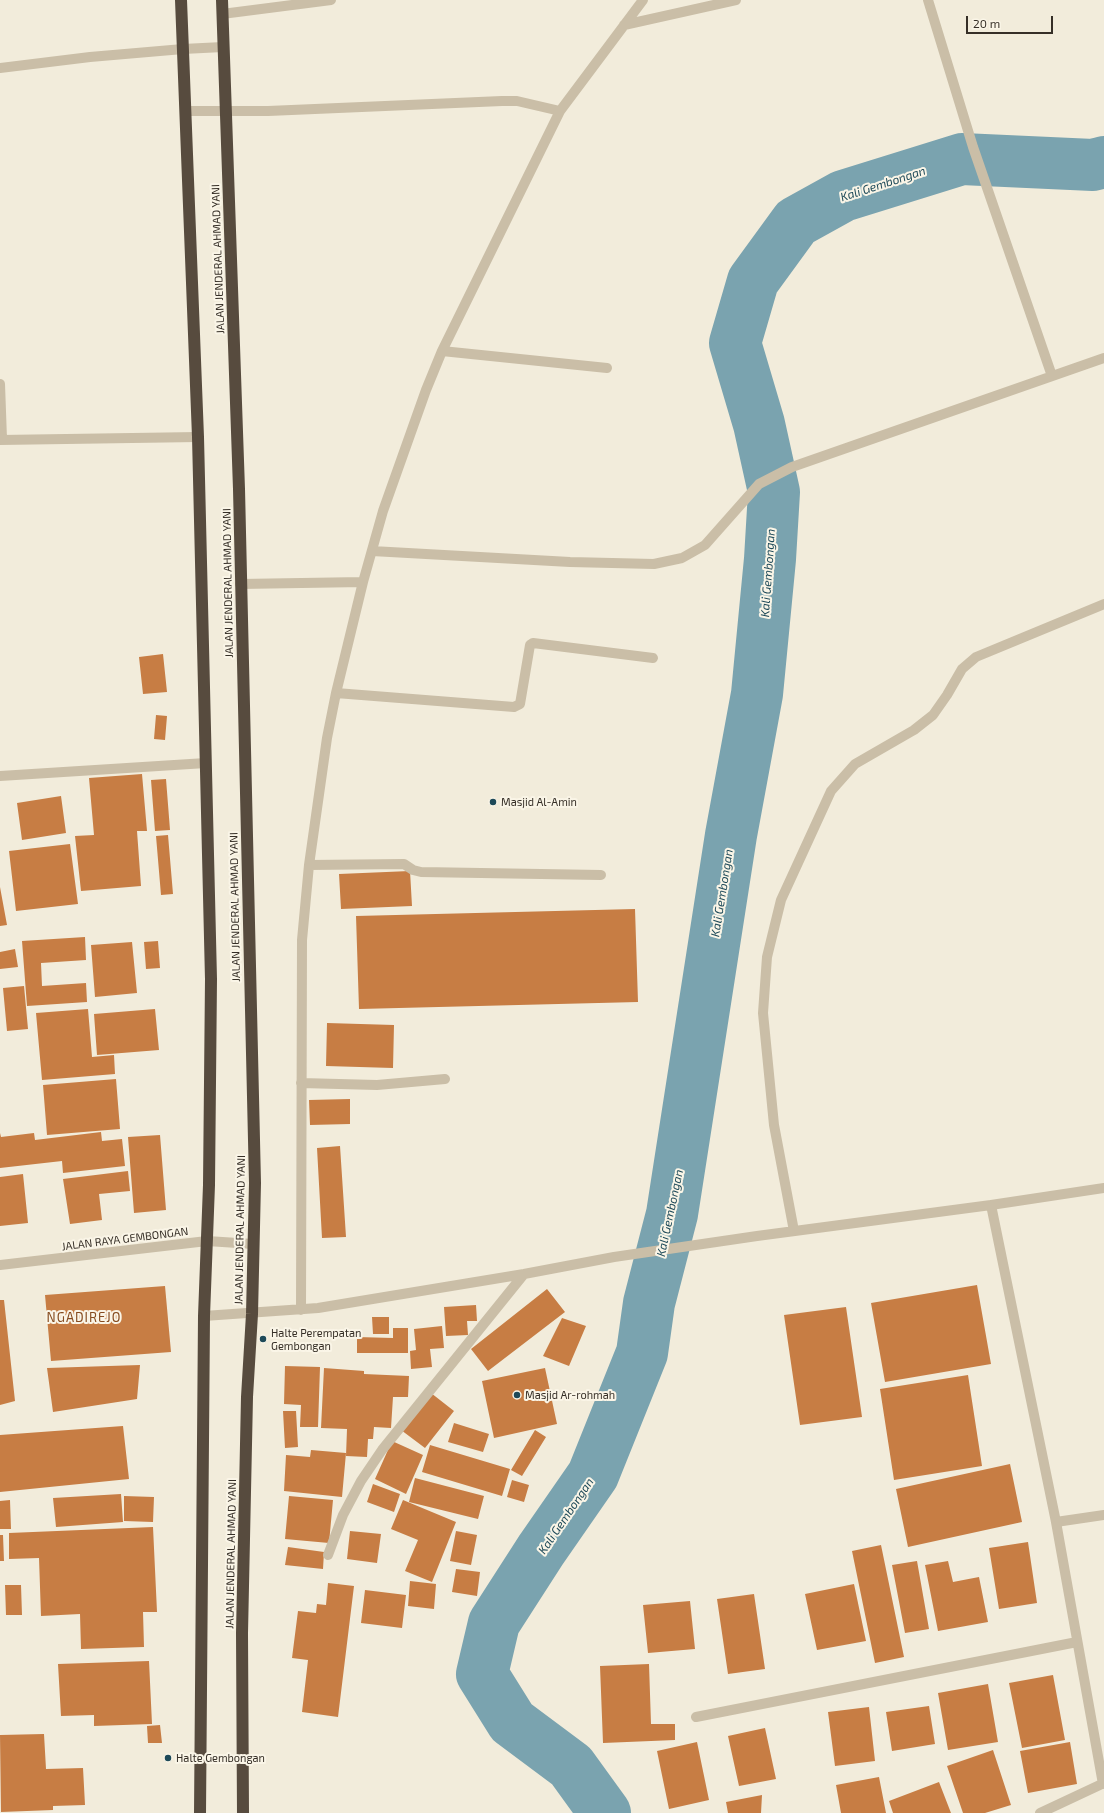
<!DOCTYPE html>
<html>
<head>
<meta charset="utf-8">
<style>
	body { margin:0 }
	#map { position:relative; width:1104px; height:1813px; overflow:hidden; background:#f2ecdb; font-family:"Exo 2",sans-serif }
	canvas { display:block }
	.scale { position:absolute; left:966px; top:16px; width:87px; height:18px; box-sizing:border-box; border:2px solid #362f27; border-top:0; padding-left:5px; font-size:12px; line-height:14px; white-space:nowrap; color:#362f27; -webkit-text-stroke:3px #faf5e7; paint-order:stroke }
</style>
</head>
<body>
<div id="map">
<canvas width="1104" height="1813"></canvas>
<div class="scale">20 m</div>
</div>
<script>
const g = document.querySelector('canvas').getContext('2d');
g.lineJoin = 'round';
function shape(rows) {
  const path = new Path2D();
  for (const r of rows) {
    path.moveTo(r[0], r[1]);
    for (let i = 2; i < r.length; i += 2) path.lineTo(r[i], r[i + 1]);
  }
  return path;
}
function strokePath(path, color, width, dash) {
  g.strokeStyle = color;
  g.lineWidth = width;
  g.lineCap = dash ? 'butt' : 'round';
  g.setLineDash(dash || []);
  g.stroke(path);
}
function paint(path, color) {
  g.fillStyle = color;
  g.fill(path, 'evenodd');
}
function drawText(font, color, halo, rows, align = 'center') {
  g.font = font + ' "Exo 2",sans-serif';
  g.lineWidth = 4;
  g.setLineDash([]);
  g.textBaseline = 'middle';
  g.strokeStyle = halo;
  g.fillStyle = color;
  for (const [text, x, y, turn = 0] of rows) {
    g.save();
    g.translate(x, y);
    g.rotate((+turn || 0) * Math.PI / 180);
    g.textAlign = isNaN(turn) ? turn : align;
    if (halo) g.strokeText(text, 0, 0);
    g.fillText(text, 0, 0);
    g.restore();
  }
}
strokePath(shape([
	[605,1813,571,1766,512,1722,482,1674,494,1623,541,1550,593,1475,642,1353,649,1303,672,1214,731,835,757,694,770,559,774,492,759,424,735,343,753,281,796,222,843,196,962,159,1093,165,1104,162]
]), '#7aa3af', 52);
paint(shape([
	[163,654,167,692,143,694,139,657],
	[156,715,167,716,165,740,154,739],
	[142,774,147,831,137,831,141,886,81,891,75,836,94,835,89,778],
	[166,779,170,830,155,831,151,780],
	[61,796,66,833,22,840,17,803],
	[168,835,173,894,161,895,156,836],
	[70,844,78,904,16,911,9,851],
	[410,871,412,906,341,909,339,874],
	[0,887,7,925,0,926],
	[635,909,638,1002,359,1009,356,916],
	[85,937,86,960,41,963,42,986,86,983,87,1002,27,1006,22,941],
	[158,941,160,968,146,969,144,942],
	[132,942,137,993,95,997,91,945],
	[15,949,18,967,0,969,0,952],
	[24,986,28,1029,7,1031,3,988],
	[88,1009,92,1057,114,1055,115,1074,42,1080,36,1013],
	[155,1009,159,1050,97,1055,94,1014],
	[327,1023,394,1025,393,1068,326,1066],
	[116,1079,120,1129,47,1135,43,1085],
	[350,1099,350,1124,310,1125,309,1100],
	[101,1132,102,1141,122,1139,125,1166,63,1173,62,1161,0,1168,0,1133,1,1137,34,1133,35,1140],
	[160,1135,166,1210,134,1213,128,1137],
	[340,1146,346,1237,322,1238,317,1148],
	[128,1171,130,1191,99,1194,102,1220,70,1224,63,1179],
	[23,1174,28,1223,0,1226,0,1177],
	[977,1285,991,1364,885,1382,871,1303],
	[165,1286,171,1352,51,1361,45,1295],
	[547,1289,565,1312,488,1371,471,1349],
	[0,1300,4,1300,15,1401,0,1405],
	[476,1305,477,1321,467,1321,468,1335,446,1336,444,1307],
	[846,1307,862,1417,800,1425,784,1315],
	[372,1317,389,1317,389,1334,373,1334],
	[562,1318,586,1326,569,1366,543,1356],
	[442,1326,444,1348,430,1349,432,1367,411,1369,410,1351,416,1350,414,1329],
	[393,1328,408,1328,408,1353,357,1353,357,1337,393,1338],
	[140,1365,137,1399,53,1412,47,1368],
	[285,1366,320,1367,318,1427,300,1427,301,1405,284,1404],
	[324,1368,364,1371,364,1374,409,1376,408,1397,393,1397,391,1428,374,1427,373,1439,368,1439,367,1457,346,1456,347,1429,321,1428],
	[545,1368,557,1424,494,1438,482,1381],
	[968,1375,982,1466,894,1480,880,1389],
	[431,1393,454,1411,425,1448,401,1430],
	[283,1411,296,1411,298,1447,285,1448],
	[454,1423,489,1434,483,1452,448,1442],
	[123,1426,129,1479,0,1492,0,1435],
	[535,1430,546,1437,522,1476,511,1470],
	[392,1441,423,1455,406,1494,375,1479],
	[430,1445,510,1469,502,1496,422,1472],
	[311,1450,346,1453,342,1497,284,1491,286,1455,310,1457],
	[1010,1464,1022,1522,908,1547,896,1489],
	[415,1478,484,1496,478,1519,409,1502],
	[512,1480,529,1485,524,1502,507,1497],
	[373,1484,400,1494,394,1512,367,1502],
	[121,1494,123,1522,56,1527,53,1498],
	[124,1496,154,1497,153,1522,124,1521],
	[289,1496,333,1500,329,1543,285,1539],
	[10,1500,11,1529,0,1529,0,1501],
	[403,1500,456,1522,432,1582,405,1571,418,1540,391,1529],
	[153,1527,157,1612,143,1612,144,1647,81,1649,80,1614,41,1616,39,1558,9,1559,9,1533],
	[350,1531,381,1534,377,1563,347,1559],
	[456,1531,477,1535,471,1565,450,1561],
	[0,1535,3,1535,4,1561,0,1561],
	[1028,1542,1037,1603,999,1609,989,1548],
	[881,1545,904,1657,875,1663,852,1551],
	[288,1547,324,1552,323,1569,285,1565],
	[917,1561,929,1629,905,1633,892,1565],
	[948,1561,953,1582,979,1577,988,1622,938,1631,925,1565],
	[456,1569,480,1572,477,1596,452,1592],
	[410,1581,436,1584,434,1609,408,1606],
	[328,1583,354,1586,338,1717,302,1712,308,1660,292,1658,298,1611,316,1613,317,1604,326,1605],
	[854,1584,866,1641,817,1650,805,1594],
	[5,1585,21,1585,22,1615,6,1615],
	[365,1590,406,1595,402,1628,361,1623],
	[754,1594,765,1669,728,1674,717,1599],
	[690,1601,695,1649,648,1653,643,1605],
	[149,1661,152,1724,94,1726,94,1715,61,1716,58,1664],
	[649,1664,651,1724,675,1724,675,1740,603,1743,600,1666],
	[1053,1675,1065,1740,1022,1748,1009,1683],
	[988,1684,998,1742,948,1750,938,1693],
	[929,1706,935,1744,892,1751,886,1712],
	[869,1707,875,1761,835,1766,828,1712],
	[160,1725,162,1743,148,1743,147,1726],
	[765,1728,776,1779,739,1786,728,1736],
	[44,1734,46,1769,83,1768,85,1805,53,1806,53,1810,1,1812,0,1735],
	[697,1742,709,1800,669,1809,657,1751],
	[1070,1742,1077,1784,1028,1793,1020,1751],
	[993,1750,1011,1805,985,1813,963,1813,947,1766],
	[879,1777,886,1813,841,1813,836,1785],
	[939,1782,951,1813,893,1813,889,1801],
	[762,1795,761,1813,728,1813,726,1802]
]), '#c77d44');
strokePath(shape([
	[928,0,973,147,1052,376],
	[222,14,331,0],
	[624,25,736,0],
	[0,68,90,57,183,49,223,47],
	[185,111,268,111,502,101,517,101,560,111],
	[442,351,607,368],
	[0,384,2,439],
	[0,440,198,437],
	[372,551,570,562,654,564,682,558,705,545,759,484,792,467,1104,358],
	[240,584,363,582],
	[336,693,514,707,520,704,530,645,533,643,653,658],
	[0,776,206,763],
	[309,865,404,864,413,870,421,872,601,875],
	[301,1083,377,1085,445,1079],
	[991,1205,1056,1522,1103,1784],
	[794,1231,774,1125,763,1013,767,957,781,900,831,791,855,764,914,730,933,715,947,695,962,669,976,657,1104,604],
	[0,1265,207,1241,253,1244],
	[301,1310,302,940,309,865,327,738,336,693,363,582,383,511,426,390,442,351,560,111,643,0],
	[204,1316,318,1308,524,1274,614,1257,757,1236,991,1205,1104,1188],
	[1056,1522,1104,1515],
	[328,1555,343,1515,361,1481,382,1450,524,1274],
	[696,1717,1077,1642],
	[1040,1813,1104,1783]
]), '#cabea7', 10);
strokePath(shape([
	[181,0,198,437,211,979,209,1185,204,1316,200,1813],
	[222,0,239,489,255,1183,252,1314,247,1397,242,1633,243,1813]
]), '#574b3e', 12);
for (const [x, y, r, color] of [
	[493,802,4,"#1d4958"],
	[263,1339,4,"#1d4958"],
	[517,1395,4,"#1d4958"],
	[168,1758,4,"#1d4958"]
]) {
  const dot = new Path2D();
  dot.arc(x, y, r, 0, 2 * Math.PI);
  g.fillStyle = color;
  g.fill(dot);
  strokePath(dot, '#faf5e7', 1.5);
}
drawText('11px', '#362f27', '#faf5e7', [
	["JALAN JENDERAL AHMAD YANI",218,259,-92],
	["JALAN JENDERAL AHMAD YANI",228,583,-91],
	["JALAN JENDERAL AHMAD YANI",235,907,-91],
	["JALAN JENDERAL AHMAD YANI",240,1230,-89],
	["JALAN RAYA GEMBONGAN",125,1239,-7],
	["JALAN JENDERAL AHMAD YANI",231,1554,-89]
]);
drawText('11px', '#362f27', '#faf5e7', [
	["Masjid Al-Amin",501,802],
	["Halte Perempatan",271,1333],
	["Gembongan",271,1346],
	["Masjid Ar-rohmah",525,1395],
	["Halte Gembongan",176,1758]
], 'left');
drawText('italic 12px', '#1d4958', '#faf5e7', [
	["Kali Gembongan",883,184,-18],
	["Kali Gembongan",768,573,-86],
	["Kali Gembongan",722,893,-81],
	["Kali Gembongan",670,1213,-78],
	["Kali Gembongan",566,1516,-56]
]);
g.letterSpacing = '1px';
drawText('13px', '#864c20', '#faf5e7', [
	["NGADIREJO",84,1318]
]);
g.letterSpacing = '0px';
</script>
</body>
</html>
